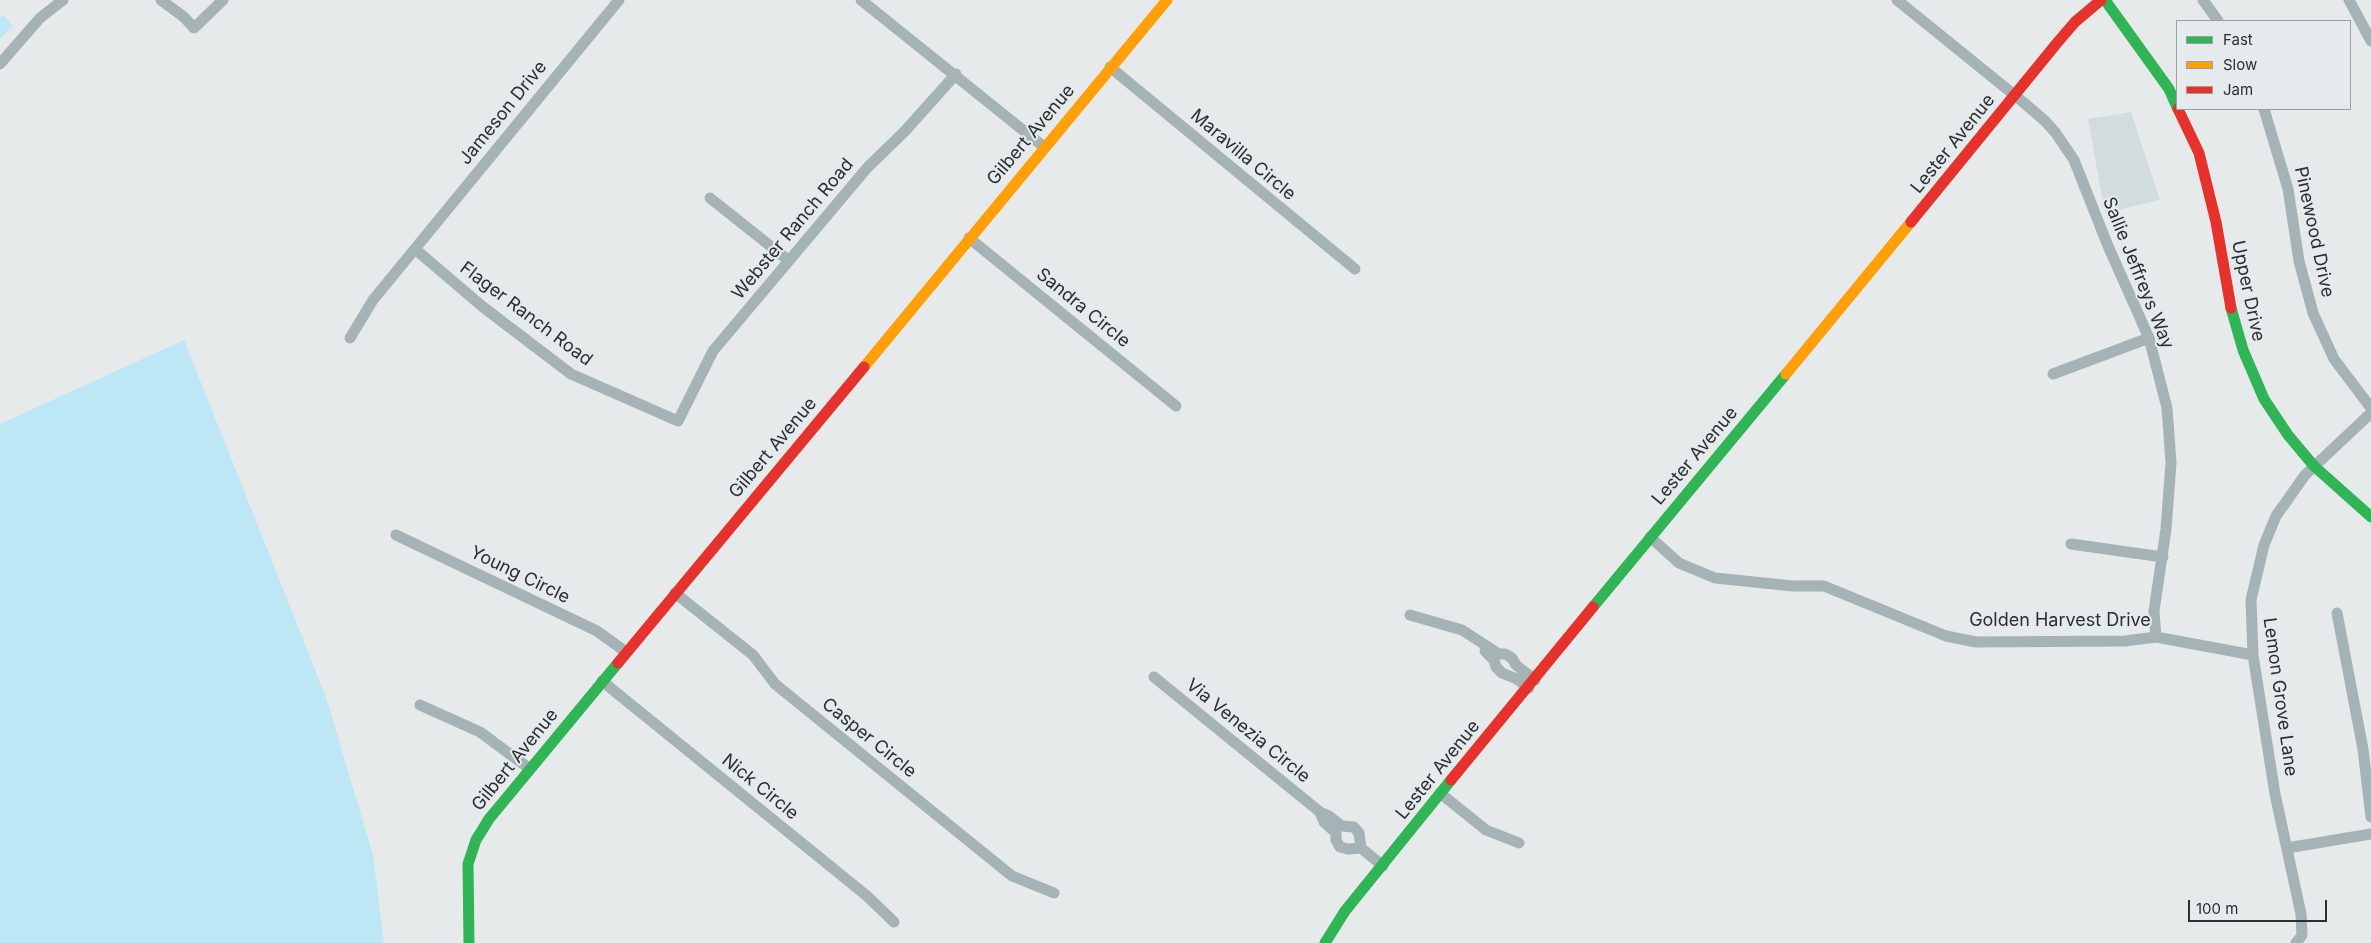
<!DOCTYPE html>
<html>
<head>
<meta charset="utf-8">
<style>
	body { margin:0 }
	#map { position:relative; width:2371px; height:943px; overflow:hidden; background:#e7eaeb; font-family:Inter,sans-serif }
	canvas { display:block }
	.legend { position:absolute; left:2176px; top:20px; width:175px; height:90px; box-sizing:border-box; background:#e5ebed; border:1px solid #9b9fa1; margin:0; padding:6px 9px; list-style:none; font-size:15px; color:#2c2e2f }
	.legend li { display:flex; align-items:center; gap:10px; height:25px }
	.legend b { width:25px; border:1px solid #9b9fa1 }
	.scale { position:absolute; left:2188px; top:900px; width:139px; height:22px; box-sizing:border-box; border:2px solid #2c2e2f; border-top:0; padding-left:6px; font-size:15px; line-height:18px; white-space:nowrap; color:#2c2e2f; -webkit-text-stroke:4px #e5ebed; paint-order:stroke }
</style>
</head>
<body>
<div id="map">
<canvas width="2371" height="943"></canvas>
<ul class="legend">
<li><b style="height:6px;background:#30b455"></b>Fast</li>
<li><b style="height:6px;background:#ff9f0a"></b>Slow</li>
<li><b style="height:6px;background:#e5322d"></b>Jam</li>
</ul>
<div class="scale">100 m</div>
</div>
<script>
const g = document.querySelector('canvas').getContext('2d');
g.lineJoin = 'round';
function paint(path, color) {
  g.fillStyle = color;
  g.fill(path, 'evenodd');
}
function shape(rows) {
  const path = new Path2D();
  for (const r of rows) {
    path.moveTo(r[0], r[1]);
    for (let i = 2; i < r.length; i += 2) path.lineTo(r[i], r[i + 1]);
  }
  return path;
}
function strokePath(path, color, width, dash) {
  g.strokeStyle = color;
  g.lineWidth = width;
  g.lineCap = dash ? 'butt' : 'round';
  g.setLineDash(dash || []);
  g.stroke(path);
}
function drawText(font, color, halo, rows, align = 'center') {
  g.font = font + ' Inter,sans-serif';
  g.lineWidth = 4;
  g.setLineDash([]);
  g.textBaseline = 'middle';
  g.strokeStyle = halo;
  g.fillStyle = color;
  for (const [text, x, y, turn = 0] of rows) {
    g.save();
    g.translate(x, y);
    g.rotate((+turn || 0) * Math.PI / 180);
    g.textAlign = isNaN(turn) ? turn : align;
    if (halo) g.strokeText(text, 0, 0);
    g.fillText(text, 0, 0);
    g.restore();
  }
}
paint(shape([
	[2131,112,2160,200,2105,213,2088,119]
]), '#d2dbde');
paint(shape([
	[3,15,13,26,0,39,0,18],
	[184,340,326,697,373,855,384,943,0,943,0,424]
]), '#bde7f4');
strokePath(shape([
	[161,0,184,17,194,28,223,0],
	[861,0,1044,147],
	[1897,0,2023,102,2045,121,2055,132,2074,160,2108,246,2149,338,2167,408,2171,463,2166,529,2154,611,2156,637],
	[2203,0,2218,21],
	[2349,0,2371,41],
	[0,64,40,18,63,0],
	[1110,67,1355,269],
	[2264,109,2288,189,2299,261,2313,313,2334,359,2371,408],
	[710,198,788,260],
	[969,238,1176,406],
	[415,249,483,307,571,374,678,421,713,351,867,168,905,131,956,74],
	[350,338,373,300,619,0],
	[2053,374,2149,338],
	[396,535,597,631,626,652],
	[1650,537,1679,563,1715,578,1793,586,1824,586,1946,636,1976,642,2125,641,2156,637,2253,655],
	[2071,544,2163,557],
	[675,593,753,655,775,684,1012,876,1054,893],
	[2337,613,2363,749,2371,817],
	[1410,615,1462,630,1499,654,1505,654,1512,658,1516,665,1535,680],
	[1485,651,1494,660,1496,667,1502,673,1517,679,1529,688],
	[1154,677,1320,812,1329,816,1342,826,1354,827,1359,833,1361,848,1383,866],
	[602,681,867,896,894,922],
	[420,705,480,732,530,769],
	[1440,793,1486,830,1519,843],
	[1320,812,1324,822,1336,833,1336,840,1340,847,1348,849,1361,848],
	[2287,848,2371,834],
	[2296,943,2302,935,2301,914,2275,794,2253,655,2251,600,2264,545,2276,516,2305,475,2371,413]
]), '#a6b3b6', 11);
strokePath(shape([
	[2105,0,2169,89,2177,107],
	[2231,308,2243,350,2264,399,2288,435,2314,466,2371,517],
	[1593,607,1786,374],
	[469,943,468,864,476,840,489,819,618,663],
	[1325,943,1345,911,1451,780]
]), '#30b455', 11);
strokePath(shape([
	[864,367,1167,0],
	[1786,374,1911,222]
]), '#ff9f0a', 11);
strokePath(shape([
	[2178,109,2199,153,2216,222,2231,308],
	[1911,222,2057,43,2075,22,2101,0],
	[618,663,864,367],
	[1451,780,1593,607]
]), '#e5322d', 11);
drawText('18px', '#2c2e2f', '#e5ebed', [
	["Jameson Drive",503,113,-51],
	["Gilbert Avenue",1031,135,-50],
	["Lester Avenue",1953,144,-51],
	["Maravilla Circle",1243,155,40],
	["Webster Ranch Road",793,229,-50],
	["Pinewood Drive",2314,232,78],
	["Sallie Jeffreys Way",2138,273,68],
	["Upper Drive",2248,291,78],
	["Sandra Circle",1083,308,39],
	["Flager Ranch Road",526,314,37],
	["Gilbert Avenue",773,448,-50],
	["Lester Avenue",1695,456,-50],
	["Young Circle",520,575,26],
	["Golden Harvest Drive",2060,621],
	["Lemon Grove Lane",2280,697,82],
	["Via Venezia Circle",1248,731,39],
	["Casper Circle",869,738,39],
	["Gilbert Avenue",515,760,-51],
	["Lester Avenue",1438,770,-51],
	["Nick Circle",760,787,39]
]);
</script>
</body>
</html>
